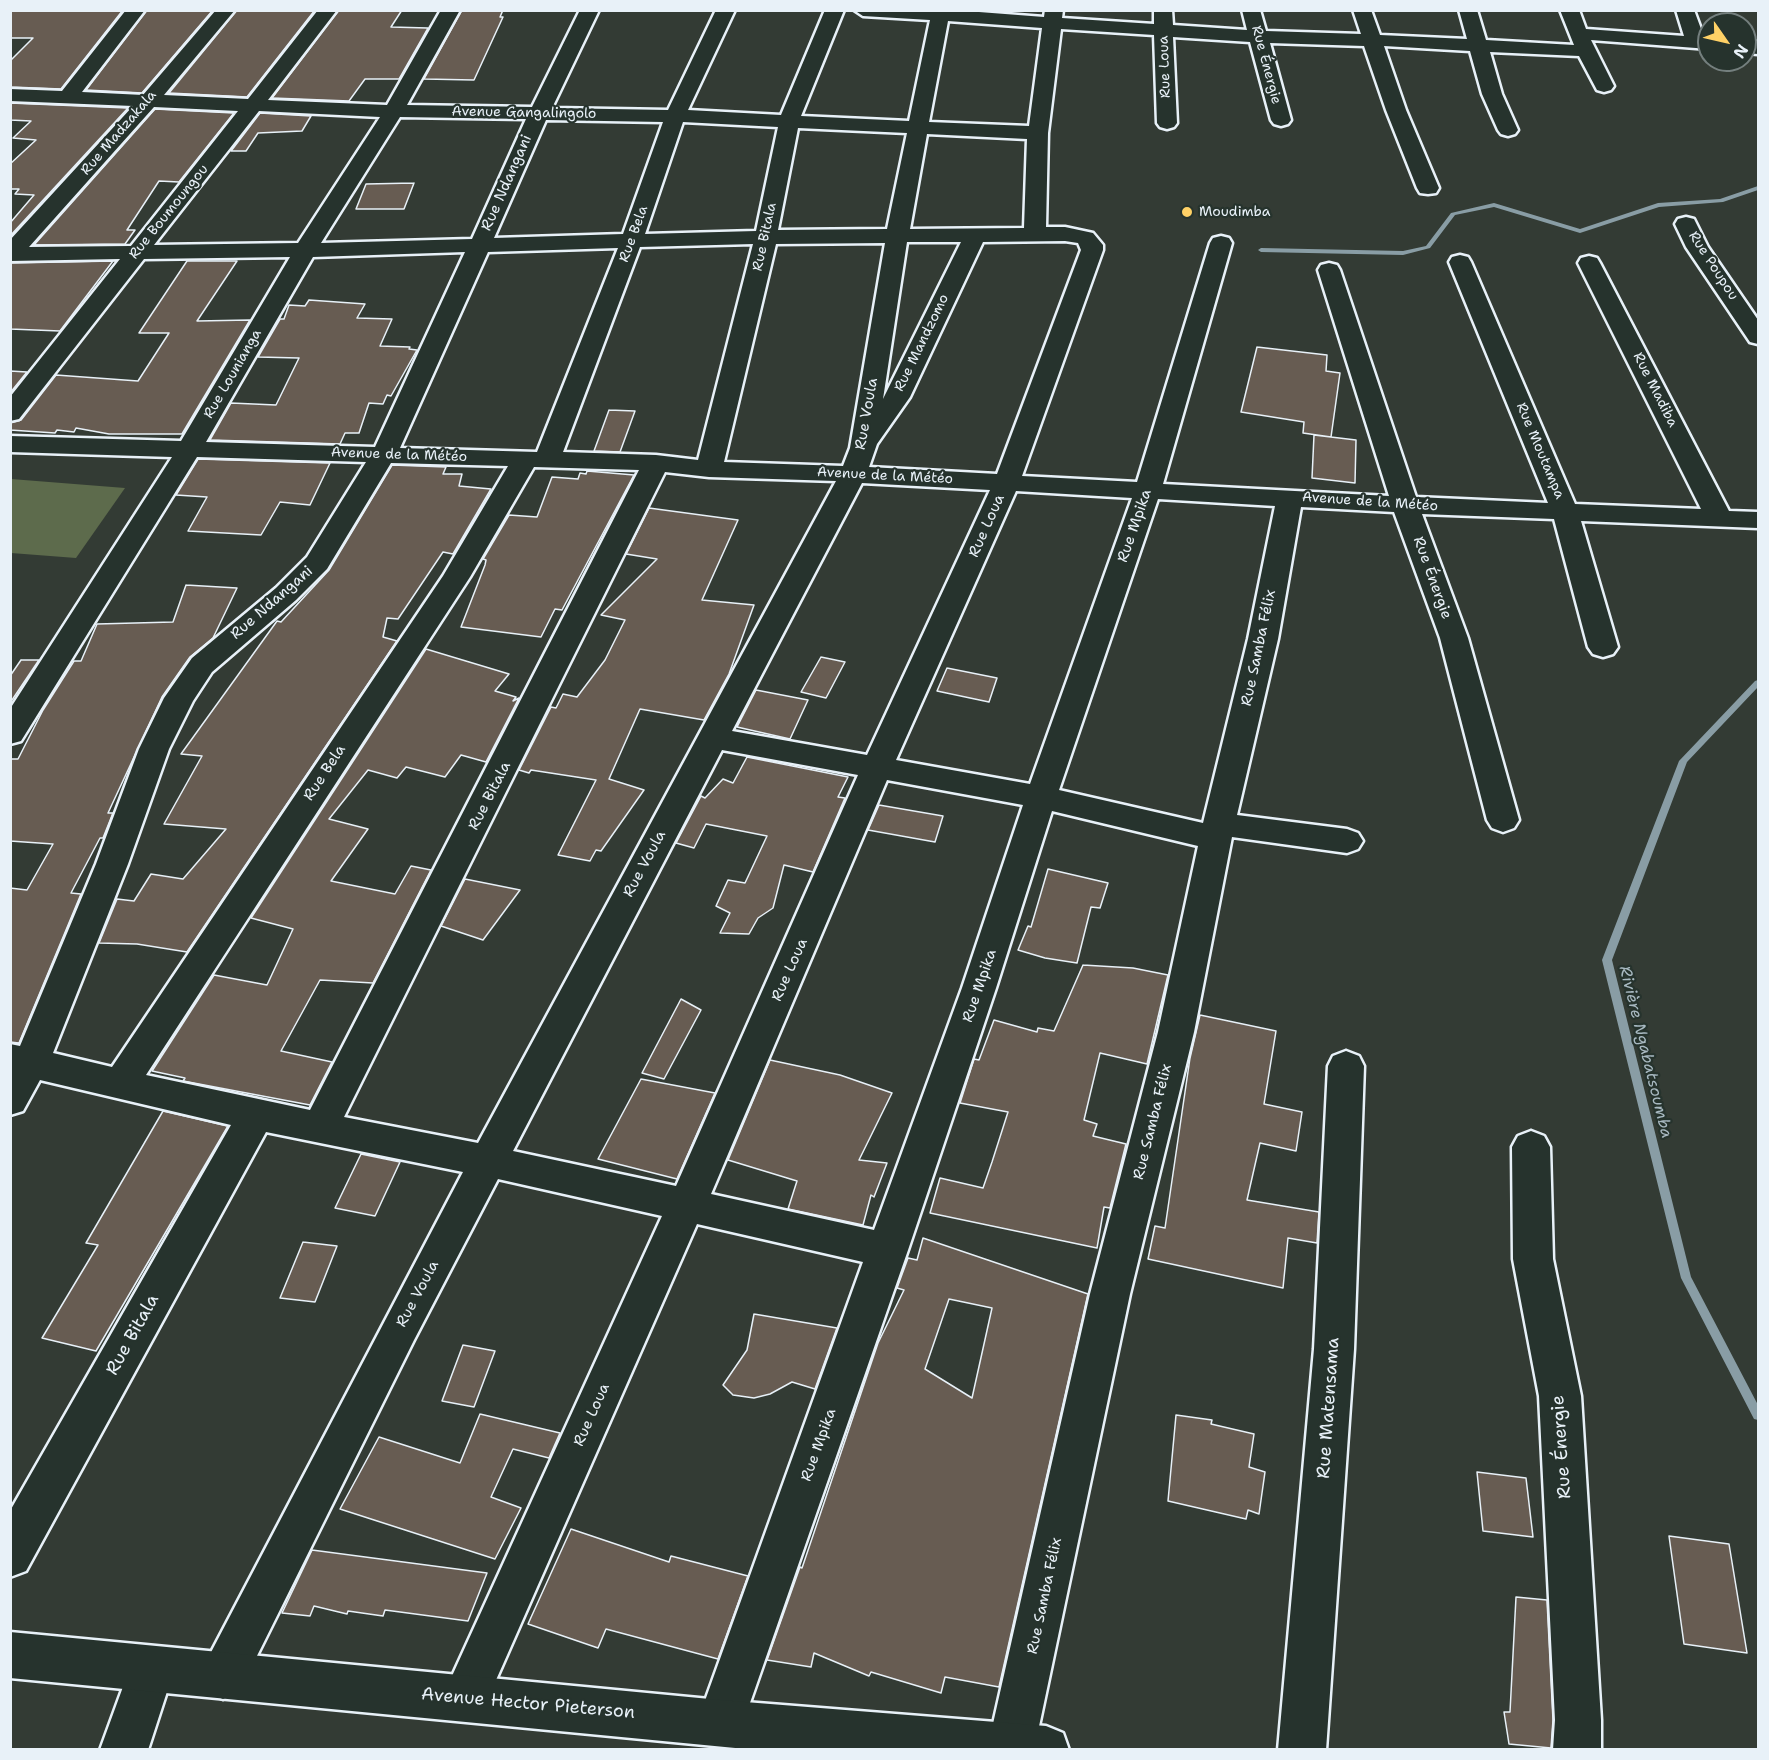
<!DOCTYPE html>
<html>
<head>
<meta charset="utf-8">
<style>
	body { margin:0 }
	#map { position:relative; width:1769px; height:1760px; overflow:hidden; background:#333b34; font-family:"Shantell Sans",sans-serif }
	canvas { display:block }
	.frame { position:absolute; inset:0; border:12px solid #e8f1f8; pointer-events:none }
	.north { position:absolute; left:1697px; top:12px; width:60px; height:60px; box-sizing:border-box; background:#26332d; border:2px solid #747f7e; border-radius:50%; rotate:124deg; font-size:16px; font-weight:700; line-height:24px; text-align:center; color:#e8f1f8 }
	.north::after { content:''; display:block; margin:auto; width:21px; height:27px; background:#ffd166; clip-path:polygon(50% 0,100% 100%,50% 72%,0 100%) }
</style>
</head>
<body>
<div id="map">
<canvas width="1769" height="1760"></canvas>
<div class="frame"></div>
<div class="north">N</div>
</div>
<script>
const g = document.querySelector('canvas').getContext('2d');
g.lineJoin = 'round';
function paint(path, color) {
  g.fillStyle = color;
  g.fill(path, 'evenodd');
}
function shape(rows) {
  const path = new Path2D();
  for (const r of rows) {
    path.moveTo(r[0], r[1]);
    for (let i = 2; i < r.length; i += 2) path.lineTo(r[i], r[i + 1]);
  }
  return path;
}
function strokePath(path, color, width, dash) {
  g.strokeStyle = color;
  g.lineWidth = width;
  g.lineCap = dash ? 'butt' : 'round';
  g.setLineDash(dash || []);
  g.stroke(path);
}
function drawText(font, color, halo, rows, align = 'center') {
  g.font = font + ' "Shantell Sans",sans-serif';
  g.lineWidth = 4.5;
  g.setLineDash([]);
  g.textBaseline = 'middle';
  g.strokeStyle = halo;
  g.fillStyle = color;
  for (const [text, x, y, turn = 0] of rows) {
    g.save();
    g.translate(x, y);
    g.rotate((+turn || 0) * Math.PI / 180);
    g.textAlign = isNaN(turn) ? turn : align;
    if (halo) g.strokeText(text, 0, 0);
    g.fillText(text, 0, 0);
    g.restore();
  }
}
paint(shape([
	[11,479,125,488,76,558,11,553]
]), '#5d6b4c');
paint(shape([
	[1758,186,1758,190,1723,202,1659,207,1580,233,1494,207,1455,215,1430,248,1403,255,1261,252,1258,250,1261,248,1403,251,1426,246,1451,213,1494,203,1580,229,1658,203,1720,199,1758,186],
	[1758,680,1758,687,1687,762,1612,960,1691,1277,1758,1405,1758,1420,1754,1419,1681,1278,1602,960,1679,761,1755,681,1758,680]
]), '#899da5');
const building = shape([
	[10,10,123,10,61,89,10,87,10,61,33,38,10,38,10,10],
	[147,10,213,10,142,93,86,90,147,10],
	[237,10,315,10,247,97,169,93,237,10],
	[339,10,402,10,391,27,428,28,399,79,365,79,349,101,272,98,339,10],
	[462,10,503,10,500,17,503,17,474,80,424,79,462,10],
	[10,103,128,108,10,236,10,223,34,195,15,194,19,189,10,189,10,164,36,140,13,138,31,121,10,120,10,103],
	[155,109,234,113,179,182,159,181,127,230,135,230,125,244,34,245,155,109],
	[260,113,311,116,302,131,258,133,246,151,231,151,260,113],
	[414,183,404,209,356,209,366,184,414,183],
	[113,261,60,331,10,329,10,263,113,261],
	[187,261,237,261,197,321,250,320,182,434,109,434,76,428,74,432,57,430,55,433,10,430,10,423,21,420,56,375,138,381,169,333,139,333,187,261],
	[309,300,365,304,357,318,392,319,380,346,410,347,409,349,417,350,391,396,387,395,383,404,369,403,359,433,345,433,340,444,210,440,231,403,276,405,299,358,258,357,280,319,284,319,289,305,305,306,309,300],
	[1257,347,1327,355,1326,371,1340,373,1331,437,1303,433,1304,422,1241,412,1257,347],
	[10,371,27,372,10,393,10,371],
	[609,410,635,411,620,452,594,451,609,410],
	[1314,435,1356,440,1355,483,1312,478,1314,435],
	[198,459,330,463,310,505,280,502,261,535,188,531,207,497,176,495,198,459],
	[392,465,446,467,443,474,462,474,459,486,491,489,453,554,443,552,398,619,387,618,383,637,397,641,187,952,137,944,99,943,117,899,134,901,151,874,183,879,226,829,164,824,202,756,181,754,277,621,281,622,329,570,392,465],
	[587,471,634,475,562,610,555,609,541,637,461,627,485,565,486,560,483,559,509,515,537,517,552,477,578,479,580,473,586,474,587,471],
	[649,508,738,520,702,600,754,605,729,674,704,720,640,709,609,779,644,790,601,851,596,850,590,861,558,855,596,780,531,770,529,773,519,770,551,707,556,708,563,694,577,697,605,660,625,620,601,615,657,559,626,554,649,508],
	[186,585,237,588,213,638,190,657,162,697,108,813,113,813,103,838,100,838,71,893,81,894,19,1043,10,1042,10,888,27,890,53,844,10,841,10,759,18,759,43,710,74,661,81,661,97,624,173,622,186,585],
	[426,649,509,674,495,691,516,697,513,701,519,698,486,762,461,755,445,777,406,767,397,778,368,770,329,819,368,829,331,881,395,894,411,866,431,870,373,983,320,980,281,1051,332,1062,310,1105,183,1081,185,1078,152,1071,214,975,267,985,293,929,251,918,426,649],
	[821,657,845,662,826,698,801,692,821,657],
	[21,660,39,660,10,703,10,676,21,660],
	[947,668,997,678,989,702,937,691,947,668],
	[756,690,808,700,790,739,737,727,756,690],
	[747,757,848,777,838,797,845,798,813,872,784,865,773,908,758,918,749,934,720,933,730,913,716,906,728,880,745,883,767,836,706,824,694,848,676,843,701,796,705,798,723,779,733,783,747,757],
	[879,805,943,816,935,842,868,830,879,805],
	[1048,869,1108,883,1100,908,1091,907,1077,963,1045,958,1018,950,1028,926,1031,927,1048,869],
	[465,879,520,890,483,940,441,926,465,879],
	[1083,965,1133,968,1168,975,1147,1064,1100,1053,1084,1120,1097,1124,1093,1136,1126,1144,1110,1208,1104,1207,1097,1248,930,1213,940,1178,983,1188,992,1162,1008,1112,960,1103,974,1059,979,1060,994,1020,1037,1032,1038,1028,1054,1031,1083,965],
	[681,999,701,1010,664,1079,642,1073,681,999],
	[1200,1015,1276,1031,1264,1104,1302,1112,1296,1151,1260,1143,1247,1200,1319,1212,1317,1243,1288,1238,1283,1288,1148,1259,1155,1226,1165,1228,1190,1058,1200,1015],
	[770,1060,840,1075,892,1093,859,1160,887,1163,874,1197,871,1195,863,1225,788,1209,797,1181,728,1160,770,1060],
	[641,1079,715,1093,677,1179,598,1159,641,1079],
	[163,1111,228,1126,96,1351,42,1338,98,1245,86,1243,163,1111],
	[361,1154,400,1162,375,1216,335,1208,361,1154],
	[923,1238,1088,1294,999,1687,945,1677,941,1693,871,1672,869,1676,814,1653,811,1667,767,1660,800,1567,802,1568,878,1343,904,1290,897,1288,908,1258,917,1260,923,1238],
	[949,1299,992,1308,972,1398,925,1369,949,1299],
	[303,1242,337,1246,315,1302,280,1298,303,1242],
	[754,1314,837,1328,815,1389,792,1382,770,1394,754,1398,733,1395,723,1385,747,1350,754,1314],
	[463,1345,495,1351,474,1407,442,1401,463,1345],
	[480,1414,560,1433,549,1458,513,1449,491,1497,521,1508,495,1559,340,1509,379,1437,460,1463,480,1414],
	[1176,1415,1212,1420,1211,1424,1254,1434,1249,1467,1265,1472,1259,1514,1248,1510,1246,1519,1168,1501,1176,1415],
	[1477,1472,1526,1478,1533,1537,1483,1531,1477,1472],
	[571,1529,669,1562,671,1556,748,1576,718,1659,606,1629,598,1648,528,1624,571,1529],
	[1669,1536,1729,1544,1747,1653,1684,1644,1669,1536],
	[312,1550,487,1573,468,1621,385,1610,383,1616,348,1611,347,1614,314,1606,310,1616,282,1613,312,1550],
	[1516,1597,1547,1600,1553,1720,1551,1748,1509,1744,1504,1712,1510,1712,1516,1597]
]);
paint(building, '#675c52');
strokePath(building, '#e8f1f8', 1.5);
const minor = shape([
	[126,10,145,10,82,92,143,95,216,10,235,10,164,95,248,99,318,10,337,10,268,100,387,105,441,10,460,10,407,105,532,107,580,10,599,10,552,108,668,110,716,10,735,10,688,110,781,115,825,10,844,10,801,116,909,121,930,20,863,16,854,10,953,10,1044,17,1045,10,1063,10,1062,18,1154,24,1154,10,1172,10,1173,25,1247,30,1242,10,1260,10,1266,31,1361,34,1353,10,1371,10,1380,35,1467,39,1459,10,1477,10,1486,40,1574,45,1560,10,1579,10,1586,29,1684,36,1676,10,1694,10,1704,37,1709,37,1709,49,1591,40,1614,86,1611,90,1604,92,1597,90,1579,56,1490,52,1502,94,1518,130,1515,134,1508,136,1501,134,1498,130,1482,94,1470,51,1384,46,1406,110,1439,188,1436,193,1428,194,1420,193,1417,188,1386,110,1364,46,1270,43,1291,120,1288,124,1281,126,1274,124,1271,120,1250,42,1173,37,1177,123,1174,127,1167,129,1160,127,1157,123,1154,35,1061,29,1048,133,1046,227,1065,227,1093,233,1103,245,1103,250,1022,476,1137,482,1210,243,1213,238,1221,236,1229,238,1232,243,1163,484,1389,496,1318,270,1321,265,1329,263,1337,265,1340,270,1416,497,1548,503,1449,262,1452,257,1460,255,1468,257,1471,262,1575,504,1701,509,1578,263,1581,258,1589,256,1597,258,1600,263,1729,511,1758,512,1758,528,1581,521,1618,647,1613,654,1603,657,1593,654,1588,647,1554,519,1422,514,1468,638,1519,820,1514,828,1503,832,1492,828,1487,820,1440,638,1394,512,1301,507,1278,639,1237,815,1347,829,1358,833,1363,841,1358,849,1347,853,1232,837,1194,1032,1130,1294,1034,1750,990,1750,988,1746,1090,1294,1158,1032,1198,846,1052,811,996,988,908,1250,737,1740,720,1746,703,1740,697,1723,863,1262,697,1224,481,1714,465,1721,449,1714,442,1698,662,1216,498,1179,414,1340,239,1692,223,1699,207,1692,200,1676,207,1660,463,1172,266,1132,26,1571,10,1577,10,1511,231,1125,40,1080,23,1111,10,1115,10,1044,20,1046,96,864,139,749,164,698,192,658,276,588,307,557,366,462,197,457,21,741,10,744,10,709,172,457,10,452,10,436,181,441,290,257,144,259,19,419,10,421,10,397,120,259,10,261,10,240,133,106,10,101,10,89,62,91,126,10],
	[948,21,1042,28,1029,126,929,122,948,21],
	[154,107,238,111,131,246,29,247,154,107],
	[259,111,380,117,298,243,154,245,259,111],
	[400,117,526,119,472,239,321,243,400,117],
	[546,120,663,122,623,234,494,238,546,120],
	[683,122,778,127,756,231,645,234,683,122],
	[798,128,907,133,887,229,778,230,798,128],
	[927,134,1027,139,1024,228,910,229,927,134],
	[1065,241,1078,243,1081,250,997,474,869,467,877,444,910,397,983,242,1065,241],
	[907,242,961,242,883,399,907,242],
	[885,243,850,448,843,466,724,462,776,244,885,243],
	[753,244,698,460,656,455,563,452,640,247,753,244],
	[618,248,537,452,400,448,488,252,618,248],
	[465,252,375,447,206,442,313,257,465,252],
	[391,463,508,466,443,576,112,1067,53,1053,128,864,169,749,193,701,212,672,296,600,327,569,391,463],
	[534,467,639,470,310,1110,146,1075,470,577,534,467],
	[665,472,709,477,836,481,478,1143,344,1117,665,472],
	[862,483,990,490,867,755,732,731,862,483],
	[1016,491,1132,498,1030,784,896,760,1016,491],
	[1158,499,1275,506,1248,639,1203,823,1059,790,1158,499],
	[722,750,858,775,676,1186,513,1151,722,750],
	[887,780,1023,805,962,988,874,1230,711,1194,887,780],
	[1745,41,1758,42,1758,54,1745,53,1745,41],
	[1686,217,1694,219,1708,247,1758,320,1758,344,1750,342,1686,247,1675,224,1678,219,1686,217],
	[1346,1051,1359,1056,1364,1066,1354,1349,1326,1750,1278,1750,1314,1349,1328,1066,1333,1056,1346,1051],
	[1531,1131,1544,1136,1550,1147,1553,1259,1581,1396,1601,1720,1601,1750,1553,1750,1555,1720,1539,1396,1513,1259,1512,1147,1518,1136,1531,1131],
	[151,1647,167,1654,174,1670,148,1750,100,1750,135,1654,151,1647]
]);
const tertiary = shape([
	[10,1632,720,1700,1046,1726,1063,1733,1069,1750,756,1750,10,1678,10,1632]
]);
strokePath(minor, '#e8f1f8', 5);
strokePath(tertiary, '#e8f1f8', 5);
paint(minor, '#26332d');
paint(tertiary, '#26332d');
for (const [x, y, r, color] of [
	[1187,212,6,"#ffd166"]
]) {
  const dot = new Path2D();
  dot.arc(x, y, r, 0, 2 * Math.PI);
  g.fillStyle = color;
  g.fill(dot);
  strokePath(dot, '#26332d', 2);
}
drawText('14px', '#e8f1f8', '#26332d', [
	["Rue Énergie",1266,65,75],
	["Rue Loua",1165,67,-92],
	["Avenue Gangalingolo",524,113,1],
	["Rue Madzakala",119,133,-49],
	["Rue Boumoungou",169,212,-51],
	["Rue Bela",634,234,-70],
	["Rue Bitala",765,237,-78],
	["Rue Poupou",1713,266,57],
	["Rue Mandzomo",922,343,-64],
	["Rue Lounianga",233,374,-60],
	["Rue Madiba",1655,390,63],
	["Rue Moutampa",1540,451,67],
	["Avenue de la Météo",399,455,2],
	["Avenue de la Météo",885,476,3],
	["Avenue de la Météo",1370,502,4]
]);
drawText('14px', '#e8f1f8', '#26332d', [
	["Moudimba",1199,212]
], 'left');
drawText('15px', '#e8f1f8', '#26332d', [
	["Rue Ndangani",507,183,-66],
	["Rue Voula",867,414,-80],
	["Rue Loua",987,526,-66],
	["Rue Mpika",1135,526,-71],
	["Rue Énergie",1432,578,70],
	["Rue Ndangani",272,603,-41],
	["Rue Samba Félix",1259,648,-78],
	["Rue Bela",325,773,-57],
	["Rue Bitala",490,796,-63],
	["Rue Voula",645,864,-62],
	["Rue Loua",790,970,-66],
	["Rue Mpika",980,986,-71],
	["Rue Samba Félix",1153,1122,-76],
	["Rue Voula",418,1294,-62],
	["Rue Loua",592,1415,-66],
	["Rue Mpika",819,1445,-70],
	["Rue Samba Félix",1045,1596,-78]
]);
drawText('italic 16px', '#a8b9c1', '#26332d', [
	["Rivière Ngabatsoumba",1645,1052,76]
]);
drawText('18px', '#e8f1f8', '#26332d', [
	["Rue Bitala",133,1335,-61],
	["Rue Matensama",1329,1408,-86],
	["Rue Énergie",1562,1447,-94],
	["Avenue Hector Pieterson",528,1704,5]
]);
</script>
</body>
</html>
